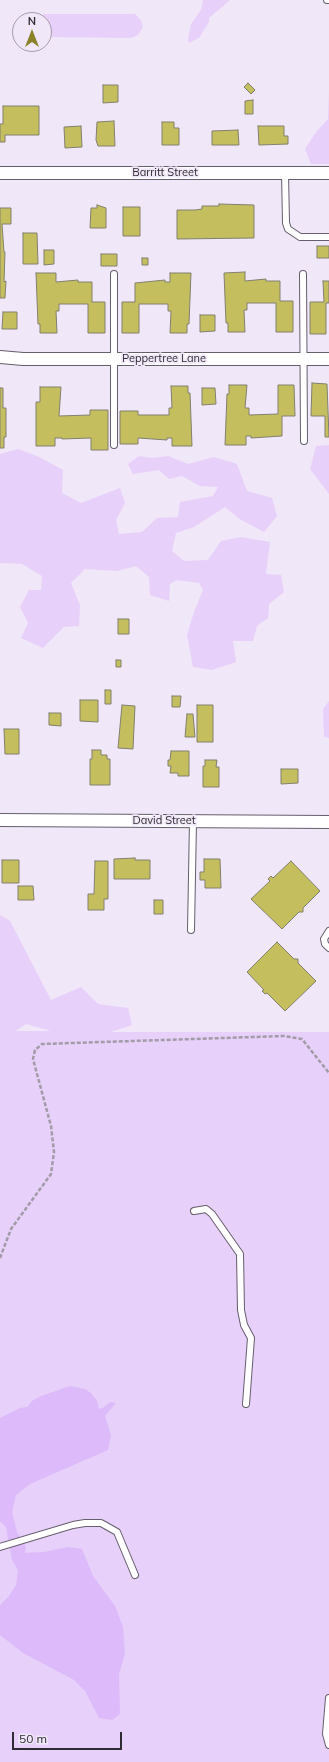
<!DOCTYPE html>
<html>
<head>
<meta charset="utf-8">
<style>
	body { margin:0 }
	#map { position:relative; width:329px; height:1762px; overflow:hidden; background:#f0e7f8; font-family:Mulish,sans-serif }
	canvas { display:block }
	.north { position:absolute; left:12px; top:12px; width:40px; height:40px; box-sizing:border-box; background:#f0e7f8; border:1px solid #a39ca9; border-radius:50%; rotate:0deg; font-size:11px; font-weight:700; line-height:16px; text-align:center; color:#2f2b32 }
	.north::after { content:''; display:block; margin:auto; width:14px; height:18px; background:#898229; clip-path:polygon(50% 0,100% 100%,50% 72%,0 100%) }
	.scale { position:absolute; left:12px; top:1732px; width:110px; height:18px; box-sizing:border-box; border:2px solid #2f2b32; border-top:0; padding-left:5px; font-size:12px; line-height:14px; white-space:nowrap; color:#2f2b32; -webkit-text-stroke:3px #f0e7f8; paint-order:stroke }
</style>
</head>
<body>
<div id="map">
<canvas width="329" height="1762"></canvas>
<div class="north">N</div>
<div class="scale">50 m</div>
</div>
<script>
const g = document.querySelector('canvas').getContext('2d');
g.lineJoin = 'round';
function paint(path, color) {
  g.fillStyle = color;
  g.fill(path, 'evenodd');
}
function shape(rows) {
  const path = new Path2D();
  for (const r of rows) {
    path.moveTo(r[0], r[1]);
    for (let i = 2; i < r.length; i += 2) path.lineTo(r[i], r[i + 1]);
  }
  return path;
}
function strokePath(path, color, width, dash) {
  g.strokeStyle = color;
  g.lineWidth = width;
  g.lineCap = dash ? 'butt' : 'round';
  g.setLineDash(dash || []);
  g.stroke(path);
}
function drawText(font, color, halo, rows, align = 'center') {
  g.font = font + ' Mulish,sans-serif';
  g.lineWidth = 3.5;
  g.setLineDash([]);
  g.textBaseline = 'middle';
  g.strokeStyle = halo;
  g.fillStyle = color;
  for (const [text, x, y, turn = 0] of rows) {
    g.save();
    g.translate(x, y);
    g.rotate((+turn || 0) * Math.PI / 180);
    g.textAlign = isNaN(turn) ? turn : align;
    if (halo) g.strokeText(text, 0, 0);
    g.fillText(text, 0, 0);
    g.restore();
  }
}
paint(shape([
	[203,0,230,0,209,18,209,22,199,38,189,43,188,39,191,24,201,10],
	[44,14,135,14,141,20,143,27,138,35,131,38,44,37,44,20,34,20],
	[329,91,329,164,311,164,305,149,317,131,328,119],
	[329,445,329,494,310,469,316,446],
	[18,449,39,457,63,470,62,493,81,503,120,488,125,503,116,520,119,534,142,532,157,518,178,517,180,502,213,496,218,487,200,486,182,476,169,479,159,470,133,474,128,464,139,456,152,458,168,456,188,464,214,457,237,464,247,491,272,498,277,516,264,532,238,518,225,507,194,527,176,533,172,551,184,561,208,560,221,541,241,537,270,542,266,574,281,575,284,592,269,604,268,618,257,626,253,641,233,641,236,662,212,670,193,667,187,635,194,612,203,590,199,583,177,580,170,584,169,601,150,595,149,577,136,566,117,571,85,569,71,583,80,605,79,626,64,627,43,648,21,638,28,623,20,607,29,590,41,590,42,576,22,564,0,563,0,454],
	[329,701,329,738,324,737,323,709],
	[0,915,10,921,51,1000,81,987,98,1004,128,1008,132,1025,111,1032,329,1032,329,1762,0,1762],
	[26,1024,51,1031,16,1031]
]), '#e7d0f9');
paint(shape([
	[70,1386,85,1389,91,1393,97,1401,99,1409,103,1408,110,1402,116,1403,105,1416,111,1435,108,1450,30,1484,16,1495,12,1512,17,1532,26,1547,25,1553,44,1552,68,1547,82,1549,93,1576,115,1606,123,1627,125,1654,119,1674,120,1714,112,1720,99,1718,85,1691,74,1680,23,1653,0,1635,0,1605,9,1596,16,1585,18,1570,12,1560,6,1527,0,1521,0,1418,20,1408,27,1407,32,1401,41,1396]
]), '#ddbaf9');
const building = shape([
	[248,83,255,90,251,94,244,87,248,83],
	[103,85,118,85,118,102,103,103,103,85],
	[253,100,253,114,245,114,245,101,253,100],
	[3,106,39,106,39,135,5,135,5,142,0,142,0,124,3,124,3,106],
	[114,121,115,146,98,146,96,140,97,122,114,121],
	[162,122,174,122,174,128,179,128,179,145,162,145,162,122],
	[81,126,82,147,65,148,64,127,81,126],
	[258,126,284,126,284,136,288,136,288,144,259,145,258,126],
	[238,130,239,145,212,145,212,131,238,130],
	[219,204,254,205,254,238,177,239,177,210,195,210,202,209,202,206,219,206,219,204],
	[97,205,106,208,106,228,90,228,91,208,97,208,97,205],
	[123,207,140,207,140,236,123,236,123,207],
	[0,208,11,208,11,224,2,224,4,252,5,252,4,282,6,281,5,298,0,298,0,208],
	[23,233,37,233,38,264,23,264,23,233],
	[317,246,329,246,329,258,317,258,317,246],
	[44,250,54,250,54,264,44,265,44,250],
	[101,254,117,254,117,266,101,266,101,254],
	[142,258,148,258,148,265,142,265,142,258],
	[245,272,245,281,266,279,266,281,280,281,280,301,293,301,293,332,276,332,276,303,247,303,247,310,244,310,245,332,228,332,228,323,226,323,224,273,245,272],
	[36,273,56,273,56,282,78,280,78,282,92,282,92,302,105,302,105,333,88,333,88,304,59,304,59,311,56,311,57,333,40,333,40,324,38,324,36,273],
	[170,273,191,273,189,324,187,324,187,333,170,333,171,311,168,311,168,304,139,304,139,333,122,333,122,302,135,302,135,283,165,280,165,282,170,282,170,273],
	[323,281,329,281,329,303,326,303,326,334,310,334,310,302,324,302,323,281],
	[3,312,17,312,17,329,2,329,3,312],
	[200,315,215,315,215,331,200,332,200,315],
	[312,383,327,384,329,437,325,437,325,416,311,416,312,383],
	[229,385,247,385,245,408,249,408,249,415,278,414,278,385,294,385,295,416,282,416,282,436,251,438,251,436,246,436,246,445,225,445,227,394,229,394,229,385],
	[171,386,188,386,188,393,190,393,192,446,172,446,172,438,167,438,167,440,138,438,138,444,120,444,120,411,138,411,138,415,169,415,169,408,172,408,171,386],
	[40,387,61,387,59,416,90,415,90,410,108,410,108,450,91,450,91,438,62,439,62,438,55,438,55,446,36,446,36,402,40,402,40,387],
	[0,388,3,388,3,408,6,408,6,437,4,437,4,448,0,448,0,388],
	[202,388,215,388,216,404,202,405,202,388],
	[118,619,129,619,129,634,118,634,118,619],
	[116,660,121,660,121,667,116,667,116,660],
	[105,690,111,690,111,704,105,704,105,690],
	[172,696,181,696,180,707,172,707,172,696],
	[80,700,98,700,98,722,80,721,80,700],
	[122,705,135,706,133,749,118,748,122,705],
	[197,705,213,705,213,742,197,742,197,705],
	[49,713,61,713,61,726,49,725,49,713],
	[187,714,193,714,195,737,185,737,187,714],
	[4,729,19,729,19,754,5,754,4,729],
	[92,750,101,750,101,755,107,755,107,759,110,759,110,785,90,785,90,759,92,759,92,750],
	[171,751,189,751,189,776,178,776,178,773,170,773,171,766,168,766,168,760,170,760,171,751],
	[205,760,217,760,216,767,219,767,219,787,203,787,203,766,205,766,205,760],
	[281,769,298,769,298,783,281,784,281,769],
	[135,858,135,860,150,860,150,879,114,879,114,859,135,858],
	[204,859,220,859,221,888,205,888,205,880,200,880,200,872,204,872,204,859],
	[2,860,19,860,19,883,2,883,2,860],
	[95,861,108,861,108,899,104,899,104,910,88,910,88,894,94,894,95,861],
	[291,861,320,891,303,908,303,912,299,912,282,929,251,899,270,881,268,879,271,876,273,878,291,861],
	[18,886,33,886,34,900,18,900,18,886],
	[154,900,163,900,163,914,154,914,154,900],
	[277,942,294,959,298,959,298,963,316,981,285,1011,267,993,265,994,262,991,264,990,247,972,277,942]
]);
paint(building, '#c5be5f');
strokePath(building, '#81806e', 1);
const service = shape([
	[327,0,329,0],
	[285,173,286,223,288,229,300,237,329,237],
	[114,274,114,445],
	[303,274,304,441],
	[191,930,193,821],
	[329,931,324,939,325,944,329,948],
	[194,1211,206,1209,212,1214,240,1254,241,1310,244,1325,251,1338,246,1404],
	[0,1547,73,1525,85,1523,101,1523,117,1532,135,1575],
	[329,1698,326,1734,329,1745]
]);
const minor = shape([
	[0,173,329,173],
	[0,357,23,359,329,359],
	[0,820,329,822]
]);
strokePath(service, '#665e6d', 8);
strokePath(minor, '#665e6d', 14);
strokePath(shape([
	[0,1258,11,1229,51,1174,54,1152,51,1126,33,1059,35,1050,42,1044,284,1036,302,1039,329,1073]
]), '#a29ba8', 2.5, [4, 2]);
strokePath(service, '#fff', 6);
strokePath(minor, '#fff', 12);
drawText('11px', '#2f2b32', '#f0e7f8', [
	["Barritt Street",165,173],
	["Peppertree Lane",164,359],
	["David Street",164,821]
]);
</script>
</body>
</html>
